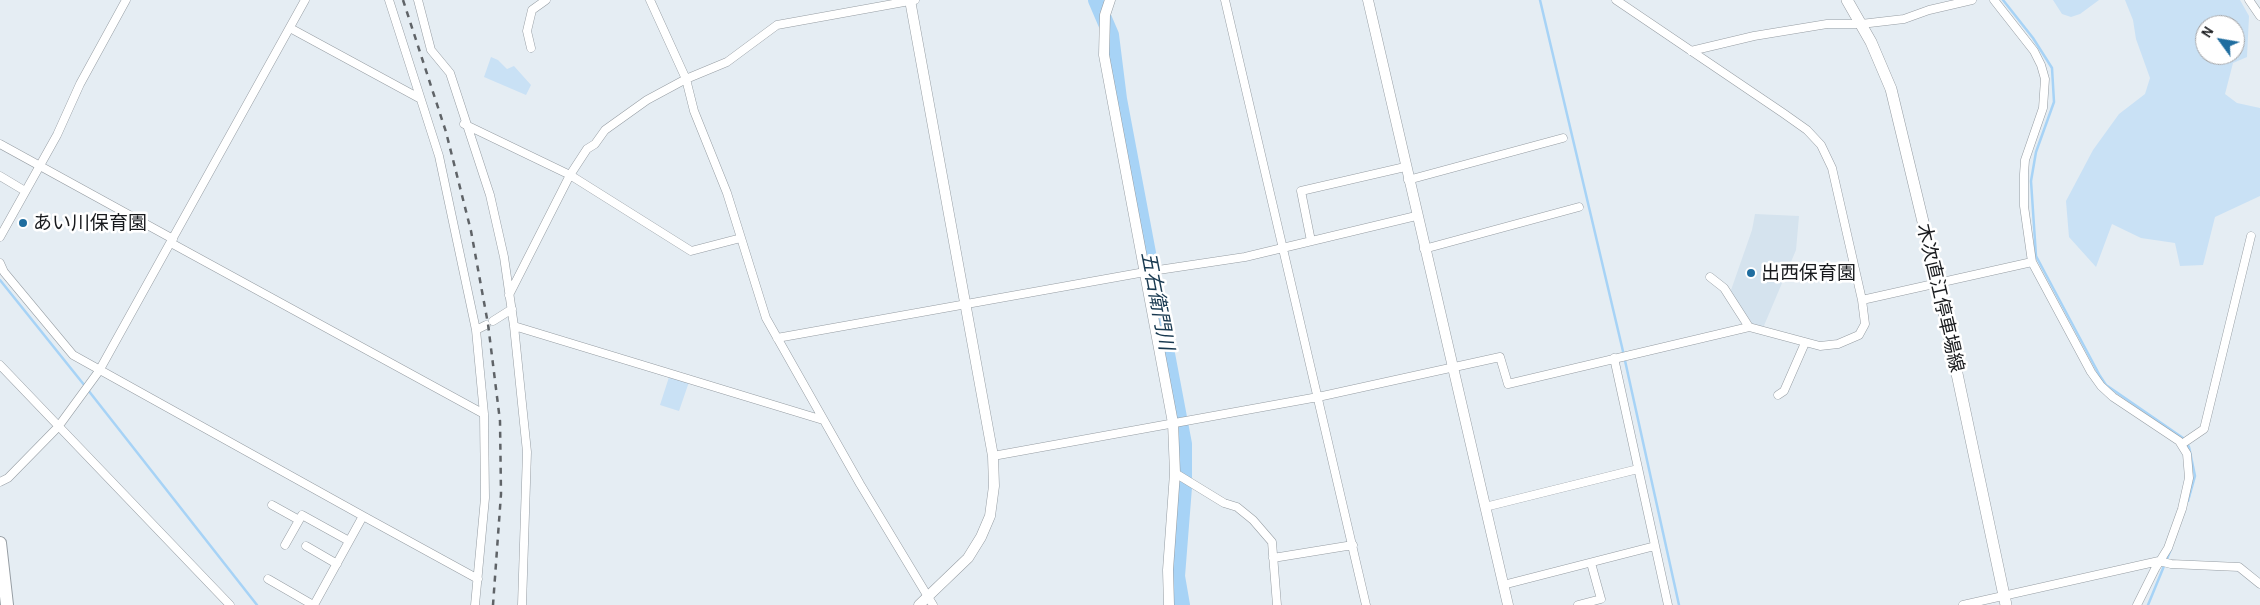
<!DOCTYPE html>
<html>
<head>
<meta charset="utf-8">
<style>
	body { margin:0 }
	#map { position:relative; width:2260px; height:605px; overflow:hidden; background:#e5edf3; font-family:"Alegreya Sans",sans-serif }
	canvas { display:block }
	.north { position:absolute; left:2195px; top:15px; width:50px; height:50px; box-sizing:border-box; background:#fff; border:1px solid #a3a3a5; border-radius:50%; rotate:302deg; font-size:14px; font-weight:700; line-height:20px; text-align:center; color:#181a1d }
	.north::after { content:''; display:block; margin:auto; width:18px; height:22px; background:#1f6d9f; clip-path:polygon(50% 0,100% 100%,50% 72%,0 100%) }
</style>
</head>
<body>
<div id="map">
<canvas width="2260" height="605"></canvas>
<div class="north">N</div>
</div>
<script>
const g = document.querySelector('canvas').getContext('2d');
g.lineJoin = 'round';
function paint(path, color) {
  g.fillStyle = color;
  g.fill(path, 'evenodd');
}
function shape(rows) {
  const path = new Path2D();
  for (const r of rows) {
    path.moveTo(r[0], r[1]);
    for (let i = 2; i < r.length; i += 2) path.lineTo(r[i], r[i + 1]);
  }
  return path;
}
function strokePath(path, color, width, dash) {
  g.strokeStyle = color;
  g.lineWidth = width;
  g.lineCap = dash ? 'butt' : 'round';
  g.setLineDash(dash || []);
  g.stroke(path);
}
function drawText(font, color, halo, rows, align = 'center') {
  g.font = font + ' "Alegreya Sans","Noto Sans JP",sans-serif';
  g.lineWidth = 5;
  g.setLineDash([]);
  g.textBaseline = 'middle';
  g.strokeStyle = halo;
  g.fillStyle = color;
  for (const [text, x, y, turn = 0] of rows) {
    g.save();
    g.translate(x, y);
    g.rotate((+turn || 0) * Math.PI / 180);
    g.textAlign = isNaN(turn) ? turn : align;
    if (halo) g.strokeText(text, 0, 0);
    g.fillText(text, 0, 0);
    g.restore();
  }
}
paint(shape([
	[1755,214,1799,216,1796,250,1763,328,1753,326,1741,312,1730,293,1752,230]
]), '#d5e3ee');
paint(shape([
	[2053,0,2099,0,2080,14,2071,17,2062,14],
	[2125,0,2240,0,2249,16,2247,57,2233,63,2225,94,2237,103,2260,108,2260,196,2215,217,2203,265,2180,266,2175,243,2141,238,2112,224,2096,267,2069,237,2066,201,2093,150,2119,114,2145,94,2150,78,2136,39,2133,20],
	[2205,25,2235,25,2235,55,2205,55],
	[491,57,498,60,507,69,514,66,531,85,526,95,484,77],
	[669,377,689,382,679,411,660,405]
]), '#c9e1f5');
strokePath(shape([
	[1540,0,1622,347,1679,605],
	[2003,0,2033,38,2052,68,2054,102,2036,152,2031,181,2036,256,2100,376,2106,385,2183,438,2189,447,2195,476,2188,501],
	[0,280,85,386],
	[88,390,257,605],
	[2148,605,2171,549]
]), '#a7d3f6', 2.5);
strokePath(shape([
	[1096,0,1111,35,1119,99,1184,444,1184,487,1177,576,1182,605]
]), '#a7d3f6', 16);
const minor = shape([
	[389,0,439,156,476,330,484,414,485,498,475,605],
	[418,0,431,50,450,73,490,195,504,257,514,326,527,452,522,605],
	[650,0,686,79,694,111,727,193,766,318,860,484,933,605],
	[1225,0,1366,605],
	[1994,0,2034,51,2041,65,2045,79,2043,108,2025,160,2024,174,2024,206,2032,262,2091,372,2101,386,2113,397,2179,441,2187,454,2189,478,2182,509,2168,548,2155,569,2137,605],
	[2249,0,2260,16],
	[290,28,419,98],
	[531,48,527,31,532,10,546,0],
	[1691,51,1754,36,1827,24,1861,24,1904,19,1929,10,1972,0],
	[464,124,570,175,691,251,741,238],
	[0,144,173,239],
	[0,176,25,191],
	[1408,180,1563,138],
	[0,237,57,135,80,84,126,0],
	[1311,241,1301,191,1405,167],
	[171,243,484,414],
	[1424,249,1579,207],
	[0,263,4,272,73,355,363,516],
	[1710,277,1724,288,1749,327],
	[509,295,570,175,587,149,595,144,605,130,647,100,686,79,727,62,777,25,915,0],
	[1862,300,2032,262],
	[493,321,512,309],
	[514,326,823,420],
	[476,330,486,325],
	[777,338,1145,272,1245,257,1416,216],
	[1614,358,1668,605],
	[0,365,230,605],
	[1778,395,1784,391,1805,343],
	[2182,444,2204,429,2251,236],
	[993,456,1318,397,1500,357,1508,384,1749,327,1820,346,1838,344,1859,335,1865,324,1862,300,1832,168,1821,145,1807,130,1783,113,1616,0],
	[1175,473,1224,503,1237,507,1253,520,1272,542,1277,605],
	[0,482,8,478,58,427,99,371,305,0],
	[272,505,299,520],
	[1485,507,1638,469],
	[285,545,302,515,349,541],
	[306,546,337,564],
	[1273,558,1353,545],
	[268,579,313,605],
	[1503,585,1655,546],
	[314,605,363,516,478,579],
	[1578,605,1601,599,1591,563],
	[1963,605,2159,561,2171,564,2239,567,2260,584]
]);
const tertiary = shape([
	[910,0,993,456,994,486,990,516,981,537,968,558,919,605],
	[1110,0,1105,15,1104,55,1173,423,1175,473,1168,570,1169,605],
	[1368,0,1508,605]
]);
const secondary = shape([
	[1847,0,1871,42,1891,89,1938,284,2006,605]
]);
const trunk = shape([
	[0,543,7,605]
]);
strokePath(minor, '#969da3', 9);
strokePath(tertiary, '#969da3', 11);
strokePath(secondary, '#969da3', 12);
strokePath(trunk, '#969da3', 14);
strokePath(minor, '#fff', 8);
strokePath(tertiary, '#fff', 10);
strokePath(secondary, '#fff', 11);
strokePath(trunk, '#fff', 12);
strokePath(shape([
	[403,0,446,132,471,231,488,324,500,421,501,494,493,605]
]), '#5f6367', 2.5, [6, 6]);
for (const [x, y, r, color] of [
	[23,223,5,"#1f6d9f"],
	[1751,273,5,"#1f6d9f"]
]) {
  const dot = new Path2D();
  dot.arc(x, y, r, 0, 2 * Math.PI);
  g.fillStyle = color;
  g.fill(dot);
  strokePath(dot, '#fff', 2);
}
drawText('19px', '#181a1d', '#fff', [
	["あい川保育園",33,223],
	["出西保育園",1761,273]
], 'left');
drawText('19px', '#181a1d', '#fff', [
	["木次直江停車場線",1940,298,77]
]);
drawText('italic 20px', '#183950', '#fff', [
	["五右衛門川",1157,301,79]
]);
</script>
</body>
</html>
